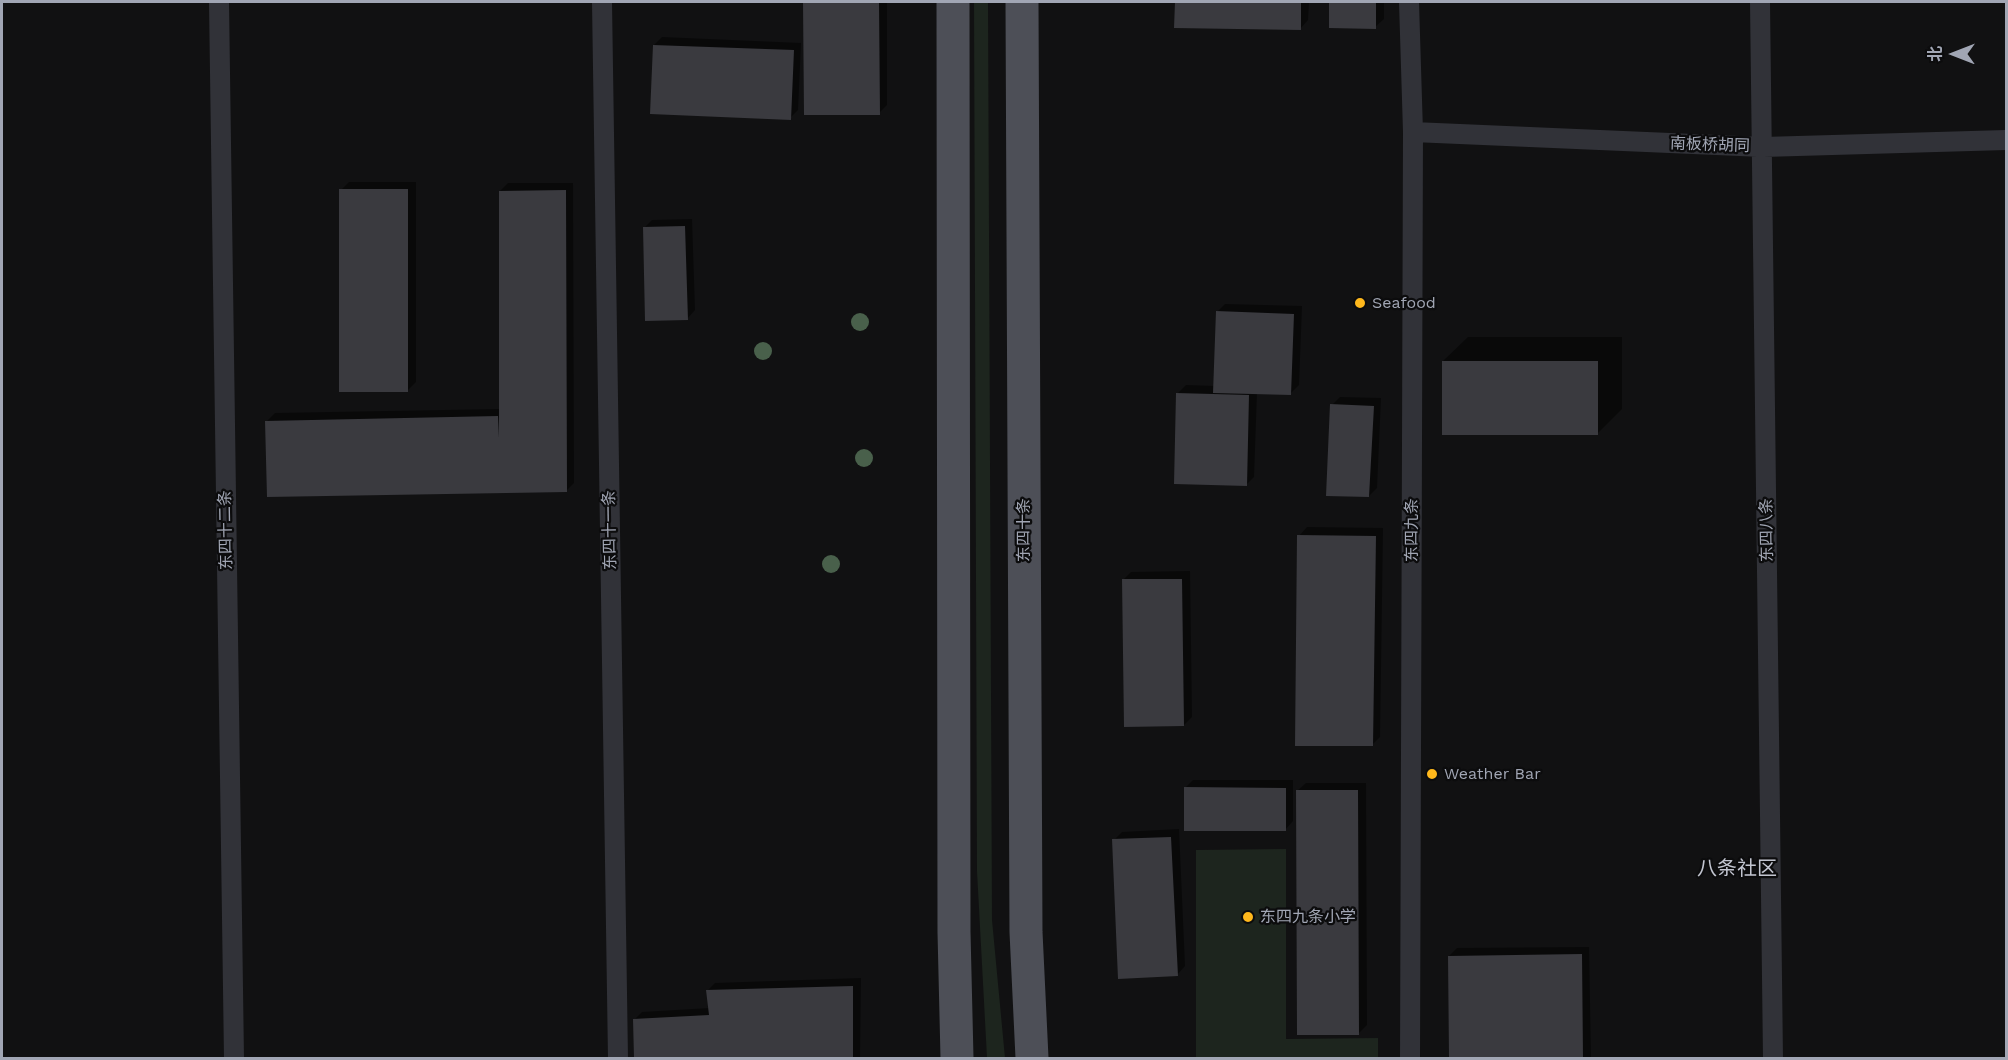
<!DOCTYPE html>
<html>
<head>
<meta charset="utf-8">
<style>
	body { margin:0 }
	#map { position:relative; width:2008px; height:1060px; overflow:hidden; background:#111112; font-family:"Work Sans","Noto Sans SC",sans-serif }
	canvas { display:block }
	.frame { position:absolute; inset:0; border:3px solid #a1a6b4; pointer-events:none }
	.north { position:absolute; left:1924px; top:24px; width:60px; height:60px; -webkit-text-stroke:4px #0c0c0d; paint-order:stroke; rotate:270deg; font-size:16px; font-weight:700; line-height:24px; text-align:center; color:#a1a6b4 }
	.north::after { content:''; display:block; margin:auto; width:21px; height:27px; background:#a1a6b4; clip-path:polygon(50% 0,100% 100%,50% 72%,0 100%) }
</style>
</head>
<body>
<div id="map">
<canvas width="2008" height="1060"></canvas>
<div class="frame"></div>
<div class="north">北</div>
</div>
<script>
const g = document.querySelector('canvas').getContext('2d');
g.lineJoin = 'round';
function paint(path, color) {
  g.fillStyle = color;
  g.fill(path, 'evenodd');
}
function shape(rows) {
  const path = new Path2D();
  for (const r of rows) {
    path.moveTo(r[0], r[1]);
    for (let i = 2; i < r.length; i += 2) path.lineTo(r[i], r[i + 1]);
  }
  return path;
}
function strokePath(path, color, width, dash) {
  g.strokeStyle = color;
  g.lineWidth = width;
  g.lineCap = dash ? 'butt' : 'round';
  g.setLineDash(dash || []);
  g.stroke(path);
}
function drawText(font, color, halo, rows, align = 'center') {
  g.font = font + ' "Work Sans","Noto Sans SC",sans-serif';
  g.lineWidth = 4.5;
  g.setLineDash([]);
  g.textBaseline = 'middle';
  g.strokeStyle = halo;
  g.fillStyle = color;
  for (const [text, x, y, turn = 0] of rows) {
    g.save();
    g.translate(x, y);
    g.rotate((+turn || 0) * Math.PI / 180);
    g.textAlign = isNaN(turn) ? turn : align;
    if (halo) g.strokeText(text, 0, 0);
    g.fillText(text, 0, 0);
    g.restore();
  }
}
paint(shape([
	[974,2,988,2,992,920,1005,1058,987,1058,977,871],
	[1286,849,1286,1039,1378,1038,1378,1058,1196,1058,1196,850]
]), '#1d251e');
paint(shape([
	[805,2,887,2,887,105,879,113,806,114],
	[1176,2,1309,2,1308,20,1300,29,1176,27],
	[1331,2,1384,2,1384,19,1375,27,1330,27],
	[662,37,801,43,798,110,790,118,654,45],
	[349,182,416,182,416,382,408,390,341,190],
	[508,183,573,183,574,483,566,491,267,421,275,413,500,409,500,191],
	[692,219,695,310,687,319,644,228,652,220],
	[1225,304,1302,306,1299,385,1291,393,1257,392,1254,477,1246,485,1178,393,1186,385,1215,386,1217,312],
	[1468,337,1622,337,1622,409,1597,434,1443,361],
	[1340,397,1381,398,1377,488,1369,496,1332,405],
	[1307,527,1383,528,1380,737,1372,745,1299,536],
	[1190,571,1192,717,1184,725,1123,580,1131,572],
	[1193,780,1293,780,1293,821,1285,830,1185,788],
	[1306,783,1366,783,1367,1025,1359,1033,1297,791],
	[1179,829,1185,966,1177,975,1114,840,1122,832],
	[1589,947,1591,1058,1451,1058,1449,956,1457,948],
	[861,978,860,1058,635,1058,634,1020,642,1012,710,1008,707,991,715,983]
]), '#0007');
paint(shape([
	[803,2,879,2,880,115,804,115],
	[1175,2,1301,2,1301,30,1174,28],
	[1329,2,1376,2,1376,29,1329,28],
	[653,45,794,50,791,120,650,114],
	[339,189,408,189,408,392,339,392],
	[566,190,567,492,267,497,265,421,498,416,499,438,499,191],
	[685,226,688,320,645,321,643,227],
	[1216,311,1294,314,1291,395,1213,393],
	[1442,361,1598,361,1598,435,1442,435],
	[1176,393,1249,395,1247,486,1174,484],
	[1330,404,1374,406,1369,497,1326,496],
	[1297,535,1376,536,1373,746,1295,746],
	[1122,579,1182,579,1184,726,1124,727],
	[1184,787,1286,788,1286,831,1184,831],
	[1296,790,1358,790,1359,1035,1297,1035],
	[1171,837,1178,976,1118,979,1112,839],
	[1582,954,1583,1058,1449,1058,1448,956],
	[853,986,853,1058,634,1058,633,1019,709,1015,706,990]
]), '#3a3a3f');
strokePath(shape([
	[219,2,234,1058],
	[602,2,618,1058],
	[1409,2,1413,132,1410,1058],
	[1760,2,1773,1058],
	[1413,132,1763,147,2006,140]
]), '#313238', 20);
strokePath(shape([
	[953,2,954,932,957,1058],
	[1022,2,1026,932,1032,1058]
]), '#4d4f57', 33);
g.fillStyle = '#49604b';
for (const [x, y] of [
	[860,322],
	[763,351],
	[864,458],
	[831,564]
]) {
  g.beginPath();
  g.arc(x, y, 9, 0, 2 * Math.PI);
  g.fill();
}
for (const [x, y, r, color] of [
	[1360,303,6,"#ffb81c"],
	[1432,774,6,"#ffb81c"],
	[1248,917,6,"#ffb81c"]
]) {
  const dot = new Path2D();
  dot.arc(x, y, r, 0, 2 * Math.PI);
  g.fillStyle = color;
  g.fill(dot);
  strokePath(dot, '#0c0c0d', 2);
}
drawText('16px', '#a1a6b4', '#0c0c0d', [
	["南板桥胡同",1710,145,2],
	["东四十二条",226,530,-91],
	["东四十一条",610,530,-91],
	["东四十条",1024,530,-90],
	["东四九条",1412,530,-90],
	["东四八条",1767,530,-91]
]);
drawText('16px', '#a1a6b4', '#0c0c0d', [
	["Seafood",1372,303],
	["Weather Bar",1444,774],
	["东四九条小学",1260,917]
], 'left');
drawText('20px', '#c2c5d0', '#0c0c0d', [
	["八条社区",1737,869]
]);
</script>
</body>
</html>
